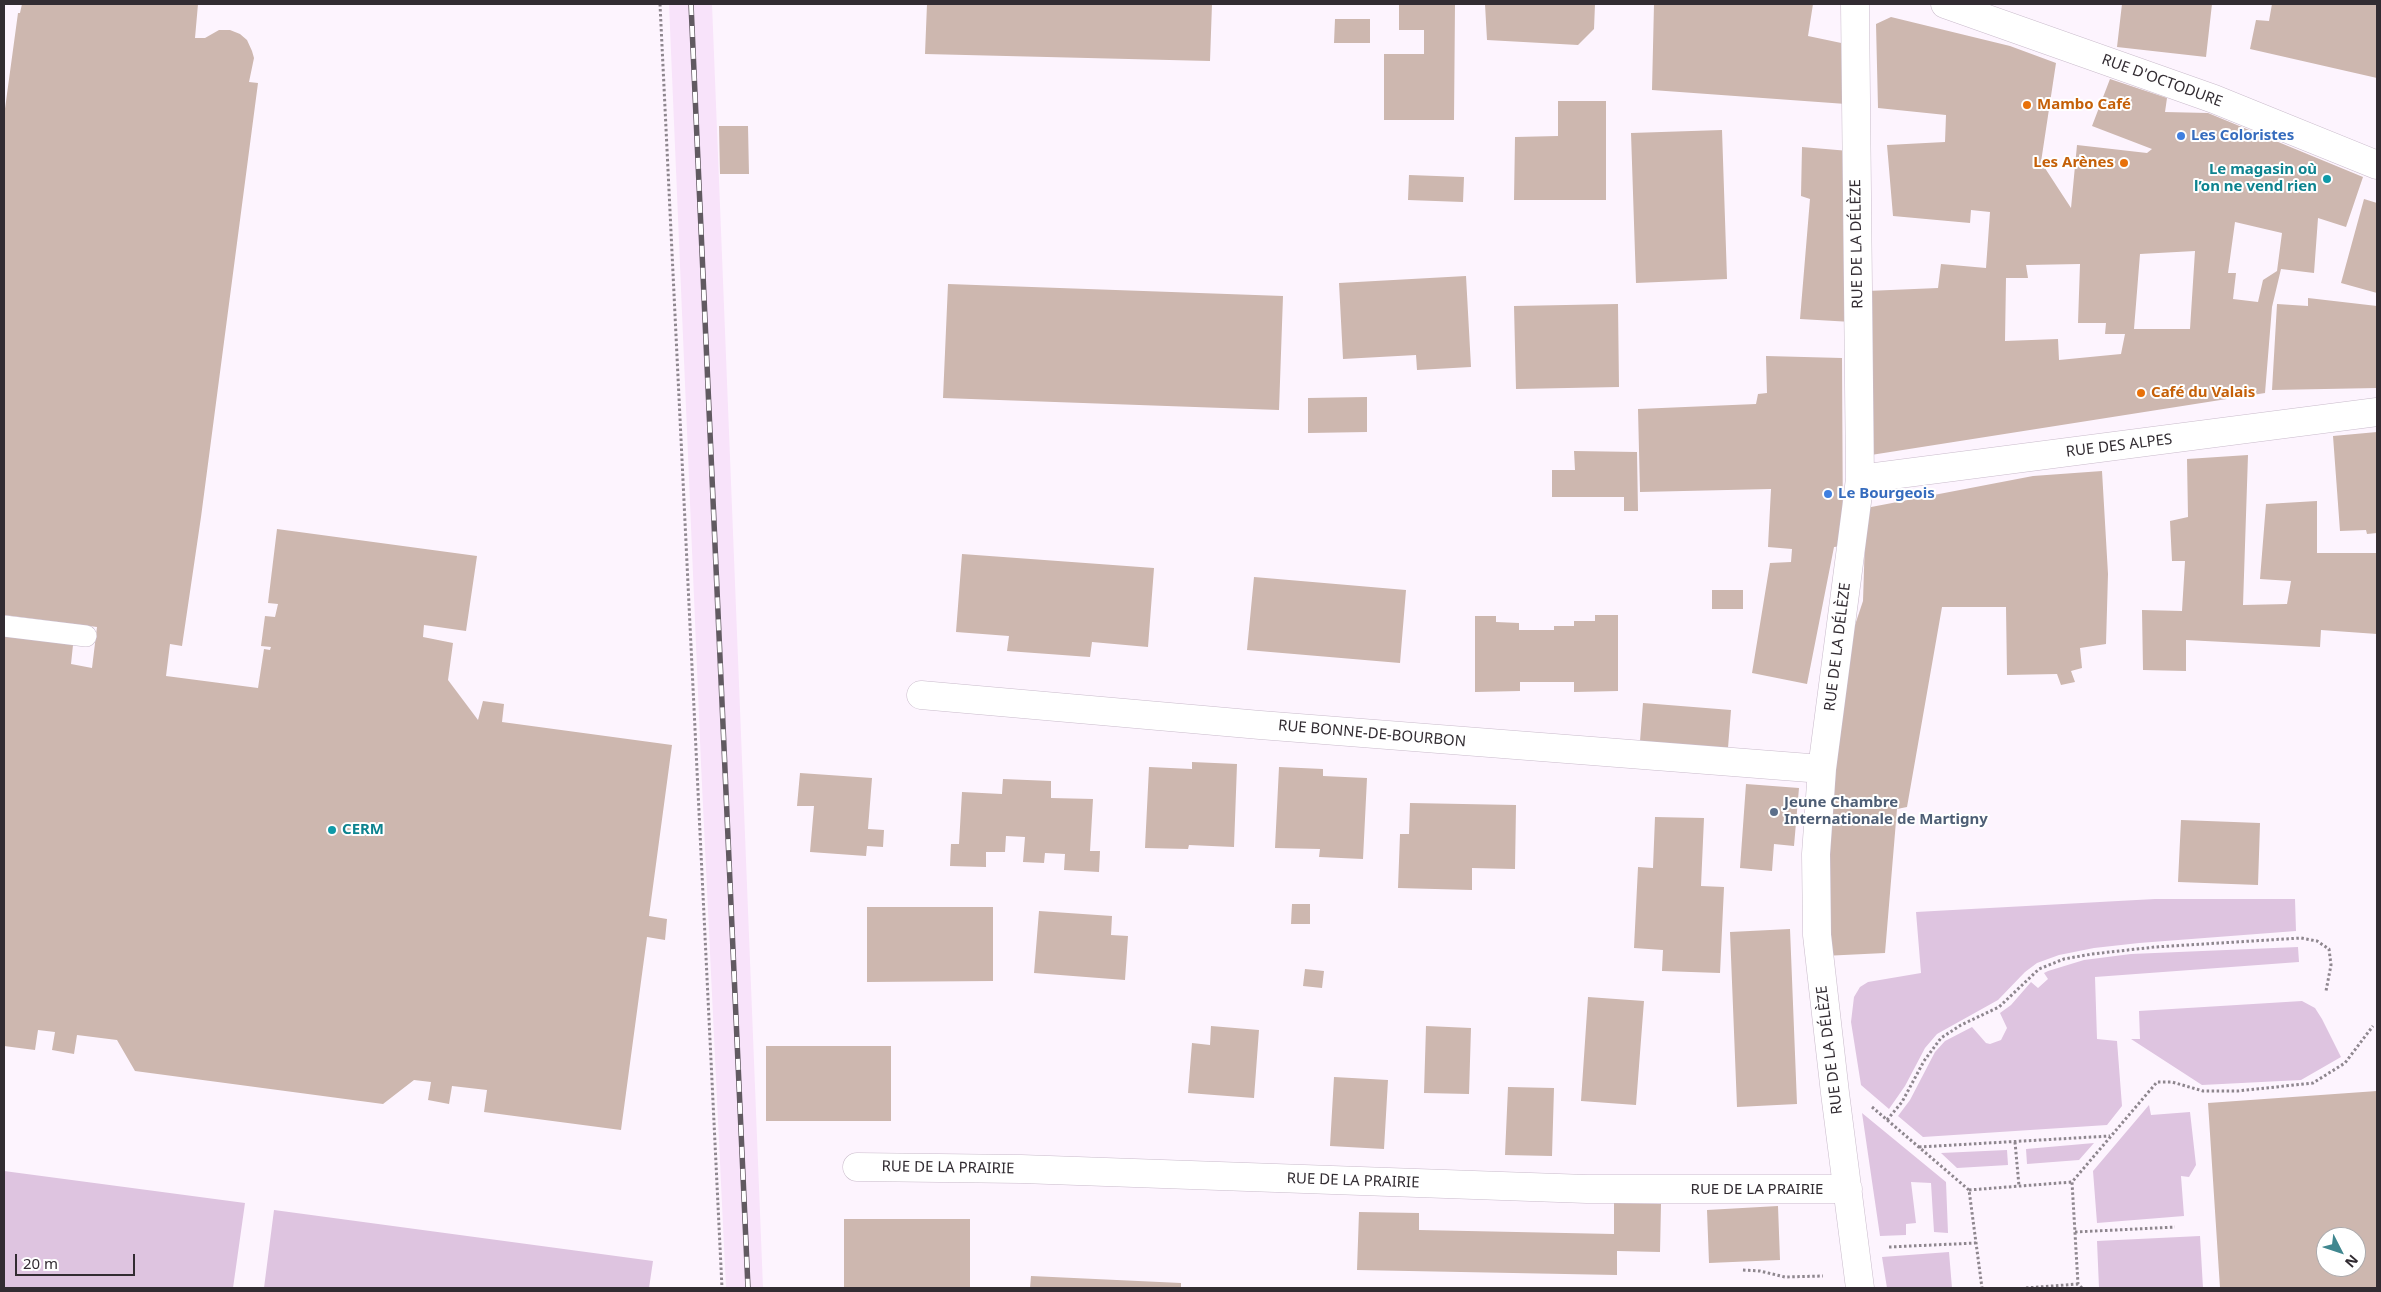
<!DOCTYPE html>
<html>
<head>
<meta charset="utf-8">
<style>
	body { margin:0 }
	#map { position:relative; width:2381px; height:1292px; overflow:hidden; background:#fdf4fe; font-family:"Noto Sans",sans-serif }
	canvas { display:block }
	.frame { position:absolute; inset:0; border:5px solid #322c32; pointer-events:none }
	.north { position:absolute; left:2316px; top:1227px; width:50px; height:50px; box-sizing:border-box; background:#fff; border:1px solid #adabad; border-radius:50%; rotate:131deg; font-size:14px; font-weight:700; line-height:20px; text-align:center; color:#322c32 }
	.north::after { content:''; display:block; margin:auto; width:18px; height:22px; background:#40878f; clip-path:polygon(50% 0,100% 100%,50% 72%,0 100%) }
	.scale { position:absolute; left:15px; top:1254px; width:120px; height:22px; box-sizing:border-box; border:2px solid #322c32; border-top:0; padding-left:6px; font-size:15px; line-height:18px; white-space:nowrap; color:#322c32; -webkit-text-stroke:4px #fff; paint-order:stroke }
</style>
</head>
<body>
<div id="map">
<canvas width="2381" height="1292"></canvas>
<div class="frame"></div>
<div class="north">N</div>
<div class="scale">20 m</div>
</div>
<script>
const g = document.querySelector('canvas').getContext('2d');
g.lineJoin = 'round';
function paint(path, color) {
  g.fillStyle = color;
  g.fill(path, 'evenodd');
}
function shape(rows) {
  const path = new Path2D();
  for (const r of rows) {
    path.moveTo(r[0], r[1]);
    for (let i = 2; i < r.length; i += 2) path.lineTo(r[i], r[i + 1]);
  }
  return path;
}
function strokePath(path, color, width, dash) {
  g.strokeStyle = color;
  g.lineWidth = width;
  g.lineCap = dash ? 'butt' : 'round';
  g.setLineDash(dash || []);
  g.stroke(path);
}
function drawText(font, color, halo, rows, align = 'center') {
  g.font = font + ' "Noto Sans",sans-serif';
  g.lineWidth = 4;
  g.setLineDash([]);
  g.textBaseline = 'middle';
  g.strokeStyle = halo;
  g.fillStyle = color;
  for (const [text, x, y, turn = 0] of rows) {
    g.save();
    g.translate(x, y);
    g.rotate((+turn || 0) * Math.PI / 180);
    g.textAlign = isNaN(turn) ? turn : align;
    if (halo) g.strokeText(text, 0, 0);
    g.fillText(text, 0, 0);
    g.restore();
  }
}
paint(shape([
	[669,4,712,4,763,1288,726,1288,701,764]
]), '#f8e3fa');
paint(shape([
	[2155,899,2295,899,2296,931,2139,943,2094,948,2059,955,2037,963,2025,972,1998,1000,1937,1034,1925,1048,1905,1086,1889,1109,1861,1085,1851,1022,1854,997,1860,987,1868,982,1921,973,1916,912],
	[2298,947,2299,962,2095,977,2097,1039,2117,1041,2122,1106,2107,1125,1923,1137,1898,1116,1910,1100,1935,1052,1945,1041,1972,1027,1986,1043,1990,1044,2001,1040,2007,1028,2000,1013,2011,1005,2031,982,2038,988,2048,979,2044,973,2048,971,2084,960,2131,954],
	[2302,1001,2315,1008,2322,1019,2341,1057,2301,1080,2202,1085,2131,1039,2140,1039,2139,1011],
	[2149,1105,2151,1115,2190,1112,2196,1165,2189,1177,2181,1176,2184,1216,2097,1223,2093,1171],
	[1862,1113,1946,1182,1948,1233,1934,1232,1931,1183,1911,1182,1916,1223,1906,1224,1906,1235,1880,1236],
	[2094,1143,2079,1160,2027,1164,2026,1149],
	[2007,1150,2008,1165,1957,1168,1941,1153],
	[4,1171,245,1203,233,1288,4,1288],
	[274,1210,653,1261,649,1288,264,1288],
	[2200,1236,2203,1288,2099,1288,2097,1241],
	[1949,1252,1952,1288,1887,1288,1882,1257]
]), '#dec4e0');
paint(shape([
	[22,4,198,4,195,38,205,38,219,30,230,30,240,34,247,40,252,51,254,58,249,82,258,83,201,517,182,646,170,644,166,676,258,688,264,649,270,650,271,647,261,646,265,616,275,617,278,604,268,603,277,529,477,556,466,631,424,625,423,637,453,643,448,680,478,720,483,701,504,704,502,722,672,745,649,916,667,919,665,940,647,937,621,1130,484,1112,487,1090,452,1086,449,1104,428,1100,431,1082,414,1080,383,1104,135,1071,117,1040,77,1035,74,1054,52,1050,55,1032,38,1030,35,1050,4,1046,4,635,73,645,71,664,92,668,97,627,4,615,4,116,18,13,20,13],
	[927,4,1212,4,1210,61,925,54],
	[1399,4,1455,4,1454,120,1384,120,1384,54,1424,54,1424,30,1399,30],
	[1485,4,1595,4,1594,29,1578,45,1487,40],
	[1654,4,1813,4,1808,36,1846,44,1846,104,1652,90],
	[2122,4,2212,4,2206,57,2117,47],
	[2272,4,2377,4,2377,78,2250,49,2256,20,2269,21],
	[1891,17,2010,46,2056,63,2041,162,2071,208,2077,145,2147,153,2152,149,2092,126,2110,79,2167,98,2165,112,2208,113,2363,177,2346,227,2318,218,2314,273,2281,269,2272,307,2265,393,1871,455,1867,291,1938,288,1941,264,1986,268,1990,212,1971,210,1970,223,1893,216,1887,145,1945,142,1946,115,1878,108,1876,24],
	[2235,222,2282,233,2277,271,2263,280,2258,302,2233,299,2236,273,2228,273],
	[2195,251,2190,329,2134,329,2140,254],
	[2080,264,2078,323,2106,323,2105,334,2125,334,2121,354,2059,360,2058,339,2005,341,2006,278,2028,278,2026,265],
	[1335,19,1370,19,1370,43,1334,43],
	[1558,101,1606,101,1606,200,1514,200,1515,137,1558,136],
	[719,126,748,126,749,174,720,174],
	[1722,130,1727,279,1636,283,1631,133],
	[1802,147,1849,151,1852,322,1800,319,1810,199,1801,196],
	[1409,175,1464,177,1463,202,1408,200],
	[2364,199,2377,203,2377,293,2341,283],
	[1466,276,1471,367,1417,370,1416,355,1343,359,1339,283],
	[948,284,1283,296,1279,410,943,398],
	[2308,298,2377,306,2377,388,2272,390,2277,304,2308,306],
	[1618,304,1619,387,1516,389,1514,306],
	[1766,356,1842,358,1843,546,1834,547,1807,684,1752,673,1770,563,1791,562,1792,549,1768,547,1771,489,1640,492,1638,409,1756,404,1758,394,1767,393],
	[1367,397,1367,432,1308,433,1308,398],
	[2377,432,2377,533,2367,534,2366,530,2340,531,2333,436],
	[1574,451,1637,452,1638,511,1624,511,1624,497,1552,497,1552,470,1575,470],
	[2248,455,2243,605,2287,604,2291,581,2260,579,2266,504,2317,501,2317,553,2377,553,2377,634,2321,630,2320,647,2186,640,2186,671,2143,670,2142,610,2182,611,2185,561,2172,561,2170,521,2188,517,2187,459],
	[2102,471,2108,574,2106,644,2080,648,2082,668,2071,671,2075,682,2061,685,2057,674,2007,675,2006,607,1942,607,1907,807,1897,809,1885,953,1823,956,1822,811,1845,655,1863,601,1866,508,2033,476],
	[962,554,1154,568,1148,647,1092,642,1090,657,1007,651,1009,636,956,632],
	[1254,577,1406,590,1400,663,1247,650],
	[1712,590,1743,590,1743,609,1712,609],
	[1595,615,1618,615,1618,691,1574,692,1574,682,1520,682,1520,691,1475,692,1475,616,1496,616,1496,622,1519,623,1519,630,1554,630,1554,626,1574,626,1574,621,1595,621],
	[1643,703,1731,710,1728,748,1640,741],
	[1192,762,1237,764,1234,847,1189,845,1188,849,1145,848,1149,767,1192,769],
	[1279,767,1323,769,1323,776,1367,778,1363,859,1319,857,1320,849,1275,848],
	[800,773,872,778,868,829,884,830,883,847,867,846,866,856,810,852,814,806,797,806],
	[1003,779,1051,781,1051,798,1093,799,1090,851,1100,851,1099,872,1064,870,1065,854,1045,853,1044,863,1023,862,1025,837,1006,836,1005,852,986,852,986,867,950,866,951,844,959,844,962,792,1002,794],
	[1746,784,1799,788,1794,846,1774,844,1772,871,1740,868],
	[1410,803,1516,805,1515,869,1472,868,1472,890,1398,888,1400,834,1409,834],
	[1655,817,1704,818,1701,886,1724,887,1720,973,1662,971,1663,950,1634,948,1638,867,1653,868],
	[2181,820,2260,823,2258,885,2178,882],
	[1292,904,1310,904,1310,924,1291,924],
	[867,907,993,907,993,981,867,982],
	[1039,911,1112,916,1111,935,1128,936,1125,980,1034,973],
	[1790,929,1797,1104,1737,1107,1730,932],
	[1305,969,1324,971,1322,988,1303,986],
	[1588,997,1644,1001,1636,1105,1581,1101],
	[1211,1026,1259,1030,1254,1098,1188,1093,1192,1043,1210,1045],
	[1426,1026,1471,1028,1469,1094,1424,1093],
	[766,1046,891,1046,891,1121,766,1121],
	[1334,1077,1388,1080,1384,1149,1330,1146],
	[1508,1087,1554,1088,1552,1156,1505,1155],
	[2377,1091,2377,1288,2220,1288,2208,1103],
	[2326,1237,2356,1237,2356,1267,2326,1267],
	[1614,1203,1661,1204,1660,1252,1617,1251,1617,1275,1357,1270,1359,1212,1419,1213,1419,1230,1614,1234],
	[1778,1206,1780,1260,1709,1263,1707,1210],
	[844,1219,970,1219,970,1288,844,1288],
	[1031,1276,1181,1283,1181,1288,1030,1288]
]), '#cdb7af');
const lane = shape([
	[4,626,86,636]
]);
const street = shape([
	[1855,4,1860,479,1822,769,1816,854,1817,935,1835,1093,1860,1288],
	[1945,4,2214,99,2377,165],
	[1860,479,2377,412],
	[921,695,1260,725,1822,769],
	[857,1167,1021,1169,1587,1189,1848,1189]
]);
strokePath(lane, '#c9bbcb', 22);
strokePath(street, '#c9bbcb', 29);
strokePath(shape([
	[660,4,722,1288],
	[1872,1107,1969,1190,1982,1288],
	[1887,1120,1902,1102,1924,1061,1941,1038,1961,1025,1999,1007,2039,969,2064,959,2092,954,2155,947,2301,938,2317,941,2329,949,2331,965,2326,991],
	[2015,1142,2019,1186],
	[1919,1147,2110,1136],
	[1969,1190,2072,1182],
	[2075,1232,2175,1227],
	[1889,1247,1976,1243],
	[1743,1270,1760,1271,1785,1277,1823,1276],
	[2026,1288,2078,1284],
	[2082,1288,2078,1284,2072,1182,2157,1082,2172,1082,2203,1091,2238,1091,2313,1083,2345,1063,2373,1026]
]), '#8e868e', 3, [2.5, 2.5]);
strokePath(lane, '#fff', 21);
strokePath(street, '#fff', 28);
const rail = shape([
	[691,4,748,1288]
]);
strokePath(rail, '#615a61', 5.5);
strokePath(rail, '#fff', 4, [11]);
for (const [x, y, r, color] of [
	[2027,105,5,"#e8710a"],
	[2181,136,5,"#3f7fe0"],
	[2124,163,5,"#e8710a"],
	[2327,179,5,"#0f9aa8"],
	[2141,393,5,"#e8710a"],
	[1828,494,5,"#3f7fe0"],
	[1774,812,5,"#5c6f8a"],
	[332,830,5,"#0f9aa8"]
]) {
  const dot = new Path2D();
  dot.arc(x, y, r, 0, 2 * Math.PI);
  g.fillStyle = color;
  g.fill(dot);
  strokePath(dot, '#fff', 2);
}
drawText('15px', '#322c32', '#fff', [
	["RUE D'OCTODURE",2162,81,20],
	["RUE DE LA DÉLÈZE",1857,244,-91],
	["RUE DES ALPES",2119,446,-7],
	["RUE DE LA DÉLÈZE",1838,647,-83],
	["RUE BONNE-DE-BOURBON",1372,734,5],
	["RUE DE LA DÉLÈZE",1830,1050,-97],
	["RUE DE LA PRAIRIE",948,1168,1],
	["RUE DE LA PRAIRIE",1353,1181,2],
	["RUE DE LA PRAIRIE",1757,1190]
]);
drawText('bold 15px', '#c56008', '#fff', [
	["Mambo Café",2037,105],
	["Les Arènes",2114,163,"right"],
	["Café du Valais",2151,393]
], 'left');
drawText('bold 15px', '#366cbe', '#fff', [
	["Les Coloristes",2191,136],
	["Le Bourgeois",1838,494]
], 'left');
drawText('bold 15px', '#0d838f', '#fff', [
	["Le magasin où",2317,170],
	["l’on ne vend rien",2317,187],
	["CERM",342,830,"left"]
], 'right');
drawText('bold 15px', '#4e5e75', '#fff', [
	["Jeune Chambre",1784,803],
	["Internationale de Martigny",1784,820]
], 'left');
</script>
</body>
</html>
